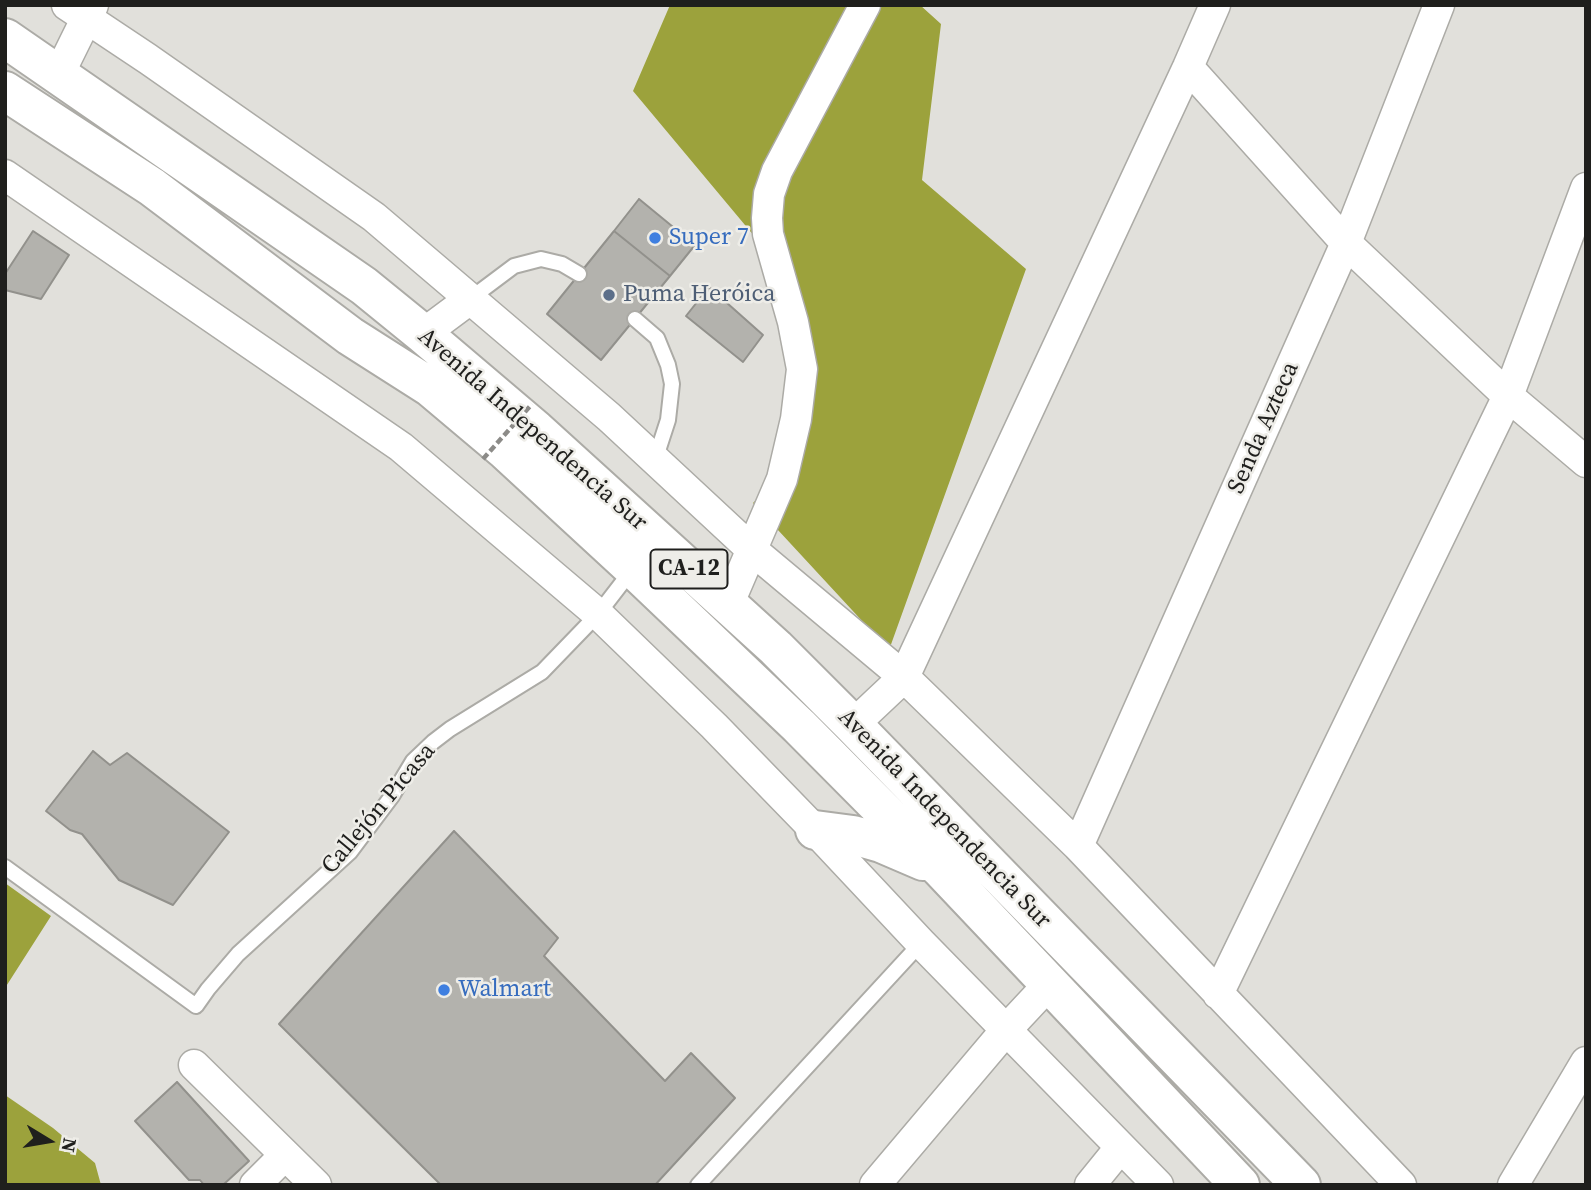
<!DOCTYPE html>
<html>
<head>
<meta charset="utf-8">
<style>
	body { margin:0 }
	#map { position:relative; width:1591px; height:1190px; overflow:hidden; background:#e1e0db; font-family:"Source Serif 4",serif }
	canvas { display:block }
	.frame { position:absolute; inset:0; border:7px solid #1f1f1d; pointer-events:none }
	.north { position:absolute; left:14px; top:1106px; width:70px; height:70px; -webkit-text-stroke:5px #eeede8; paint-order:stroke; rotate:101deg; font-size:19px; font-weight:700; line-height:28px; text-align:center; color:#1f1f1d }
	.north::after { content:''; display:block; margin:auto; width:24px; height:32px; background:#1f1f1d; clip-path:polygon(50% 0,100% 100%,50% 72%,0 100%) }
</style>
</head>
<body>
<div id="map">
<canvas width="1591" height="1190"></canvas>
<div class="frame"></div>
<div class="north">N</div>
</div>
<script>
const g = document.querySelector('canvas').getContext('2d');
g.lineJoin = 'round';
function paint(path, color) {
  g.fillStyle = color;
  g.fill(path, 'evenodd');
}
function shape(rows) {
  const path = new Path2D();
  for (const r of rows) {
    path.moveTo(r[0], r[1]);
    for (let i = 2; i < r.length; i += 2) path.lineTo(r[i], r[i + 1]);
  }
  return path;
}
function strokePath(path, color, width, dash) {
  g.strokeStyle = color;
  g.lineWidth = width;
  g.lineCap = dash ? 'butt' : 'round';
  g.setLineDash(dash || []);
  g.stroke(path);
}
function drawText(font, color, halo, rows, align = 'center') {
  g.font = font + ' "Source Serif 4",serif';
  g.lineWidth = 5;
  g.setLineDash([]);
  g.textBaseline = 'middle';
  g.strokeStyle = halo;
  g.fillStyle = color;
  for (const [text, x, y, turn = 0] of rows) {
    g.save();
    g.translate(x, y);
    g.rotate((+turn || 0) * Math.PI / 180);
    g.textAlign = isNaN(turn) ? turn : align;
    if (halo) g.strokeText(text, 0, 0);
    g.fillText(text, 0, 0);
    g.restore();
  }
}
paint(shape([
	[670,5,920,5,941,24,922,180,1026,269,889,650,753,503,769,487,791,366,755,237,633,91],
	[5,883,51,916,5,988],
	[5,1095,53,1128,95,1163,101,1185,5,1185]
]), '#9ca23c');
const building = shape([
	[639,199,695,245,670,276,614,231,639,199],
	[33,231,69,255,41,299,5,290,5,274,33,231],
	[614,231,670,276,601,360,547,314,614,231],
	[709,287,763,335,743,362,686,316,709,287],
	[93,751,110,765,127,753,229,832,173,905,119,880,82,834,70,830,46,811,93,751],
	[454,831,558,938,544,956,665,1081,691,1053,735,1098,655,1185,441,1185,279,1024,454,831],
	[177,1082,249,1161,223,1185,204,1185,200,1180,189,1180,135,1121,177,1082]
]);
paint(building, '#b3b2ad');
strokePath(building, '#92918c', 2);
const lane = shape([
	[470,299,514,266,541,259,562,264,579,274],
	[635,319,657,338,668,365,672,384,668,420,655,460],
	[5,867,196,1006,208,989,238,954,350,852,392,796,413,761,433,742,450,729,542,672,598,614,632,570],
	[698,1185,921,943]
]);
const street = shape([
	[67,5,148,59,374,217,609,417,751,549,904,677,1078,846,1401,1185],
	[1188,67,1346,243,1508,396,1586,462],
	[59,74,93,5],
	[5,175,401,447,598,614,714,726,815,830,921,943,1158,1185],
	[423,334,470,299],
	[728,605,782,479,796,419,802,369,793,322,768,234,767,218,769,194,777,171,865,5],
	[853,725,904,677,1188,67,1215,5],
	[1078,846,1346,243,1439,5],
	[1218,994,1508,396,1586,188],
	[194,1065,316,1185],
	[255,1185,285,1155],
	[875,1185,1006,1030,1049,984],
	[1090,1185,1120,1148],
	[1513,1185,1586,1062]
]);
const highway = shape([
	[5,38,364,286,423,334,536,430,776,648,853,725,1301,1185],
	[5,91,152,187,350,336,430,387,506,451,634,569,799,726,940,868,1240,1185],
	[815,830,853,835,881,843,923,861]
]);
strokePath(lane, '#acaba6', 18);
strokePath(street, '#acaba6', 33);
strokePath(highway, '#acaba6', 42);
strokePath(lane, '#fff', 14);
strokePath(street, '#fff', 30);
strokePath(highway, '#fff', 38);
strokePath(shape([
	[483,459,532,404]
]), '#8c8b88', 4.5, [7, 3.5]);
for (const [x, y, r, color] of [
	[655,238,7,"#3f7fe0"],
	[609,295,7,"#5c6f8a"],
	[444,990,7,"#3f7fe0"]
]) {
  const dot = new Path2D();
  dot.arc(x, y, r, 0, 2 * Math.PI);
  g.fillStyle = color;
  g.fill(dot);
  strokePath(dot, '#eeede8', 2.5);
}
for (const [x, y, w] of [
	[689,569,77]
]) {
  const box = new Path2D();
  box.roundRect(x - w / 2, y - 19.5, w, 39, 5);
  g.fillStyle = '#eeede8';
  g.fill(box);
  strokePath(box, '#1f1f1d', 2);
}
drawText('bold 23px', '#1f1f1d', null, [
	["CA-12",689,569]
]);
drawText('24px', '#366cbe', '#eeede8', [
	["Super 7",669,238],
	["Walmart",458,990]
], 'left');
drawText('24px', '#4e5e75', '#eeede8', [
	["Puma Heróica",623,295]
], 'left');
drawText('24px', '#1f1f1d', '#eeede8', [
	["Senda Azteca",1264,428,-66],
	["Avenida Independencia Sur",532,430,41],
	["Callejón Picasa",379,809,-50],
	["Avenida Independencia Sur",944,819,46]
]);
</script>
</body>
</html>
